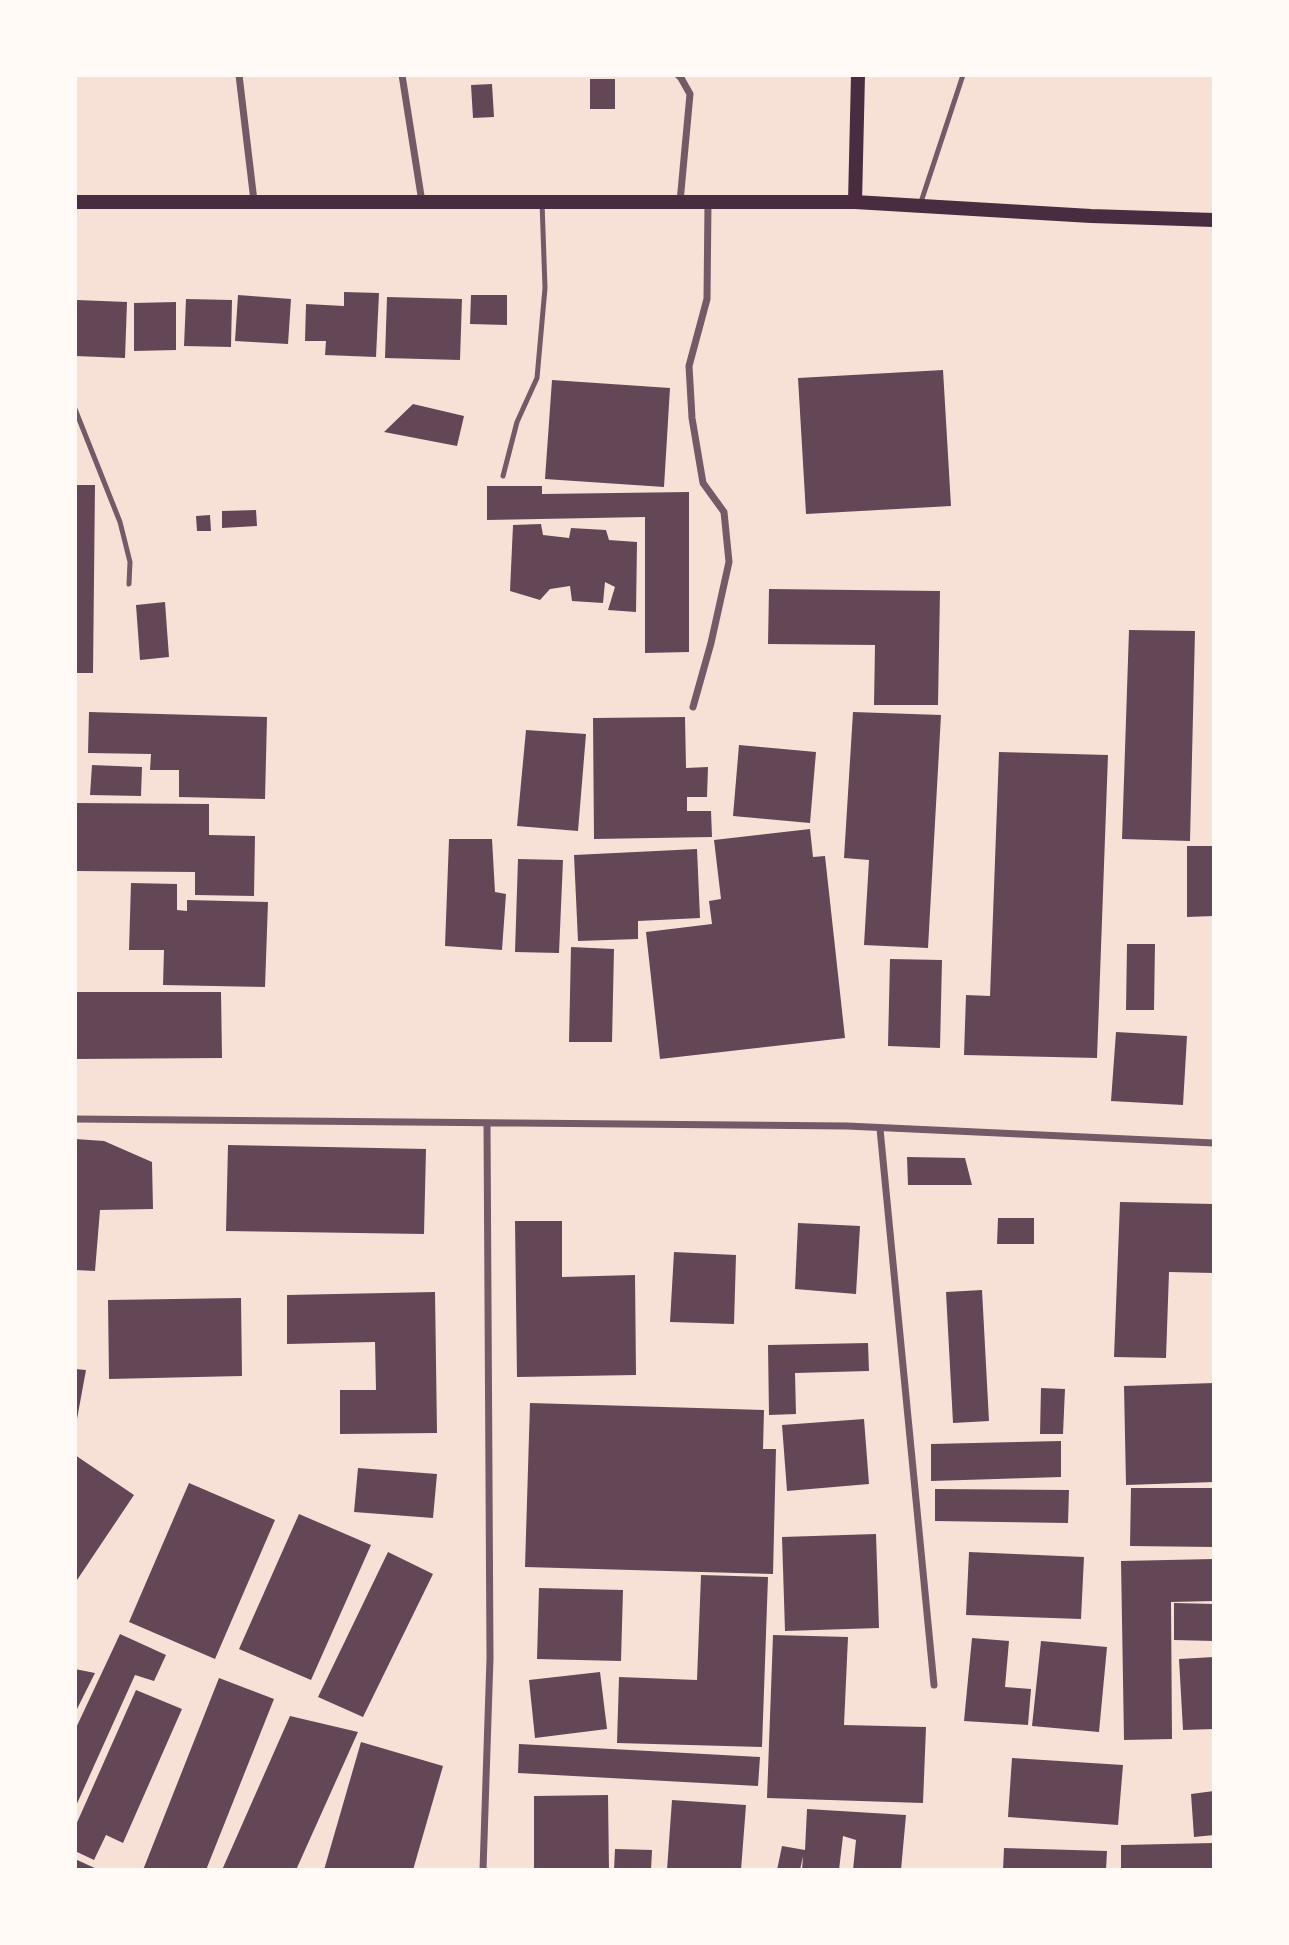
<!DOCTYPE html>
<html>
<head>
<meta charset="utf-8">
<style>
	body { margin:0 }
	#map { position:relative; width:1289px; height:1945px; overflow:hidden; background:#f7e1d7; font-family:Helvetica,sans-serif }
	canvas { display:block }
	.frame { position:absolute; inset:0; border:77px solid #fffaf5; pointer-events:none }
</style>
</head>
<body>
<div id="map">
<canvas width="1289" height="1945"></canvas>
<div class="frame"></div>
</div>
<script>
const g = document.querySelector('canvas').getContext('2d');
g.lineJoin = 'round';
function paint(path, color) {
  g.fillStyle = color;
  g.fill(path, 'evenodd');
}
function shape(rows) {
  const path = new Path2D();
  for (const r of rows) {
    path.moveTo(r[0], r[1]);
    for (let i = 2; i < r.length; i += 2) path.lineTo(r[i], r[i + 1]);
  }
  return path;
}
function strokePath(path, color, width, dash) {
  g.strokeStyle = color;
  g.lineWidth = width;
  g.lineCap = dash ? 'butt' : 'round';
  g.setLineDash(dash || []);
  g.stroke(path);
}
paint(shape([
	[590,79,615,79,615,109,590,109],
	[492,84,494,117,473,118,471,85],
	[344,292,379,293,376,357,325,355,326,341,305,341,306,304,344,306],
	[238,295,291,299,288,344,235,341],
	[471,295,507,295,507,325,470,324],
	[387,297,462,299,460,360,385,358],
	[186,299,232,300,231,347,184,346],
	[77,300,127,302,125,358,75,356],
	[176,302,176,350,134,351,134,303],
	[943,370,951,506,806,514,798,378],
	[552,380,670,388,664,487,545,479],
	[413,404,464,416,457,446,384,432],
	[75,485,95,485,93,673,75,673],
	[487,486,542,486,542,494,689,492,689,652,645,653,645,517,487,520],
	[256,510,257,526,222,528,222,511],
	[210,515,211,531,197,531,196,516],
	[541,524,543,535,569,538,571,528,606,530,609,540,637,542,636,612,608,610,615,587,605,582,603,603,572,601,570,586,550,589,540,600,510,591,513,525],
	[769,589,940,591,938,705,874,705,875,645,768,644],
	[165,602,169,657,140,660,136,605],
	[1129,630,1195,631,1190,841,1122,839],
	[89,712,267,717,265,799,179,797,179,770,150,770,151,754,88,753],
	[853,712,941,715,928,948,864,945,869,860,844,858],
	[685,717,686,768,708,767,707,797,687,797,687,811,711,811,712,837,594,839,593,718],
	[526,730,586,734,578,831,517,826],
	[739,745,816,752,810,823,733,816],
	[999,752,1108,755,1097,1058,964,1055,966,995,990,996],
	[92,765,142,767,141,796,90,795],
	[75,803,209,804,209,835,255,836,254,896,195,895,195,872,75,871],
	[810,829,813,857,825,856,845,1038,660,1059,646,932,712,924,709,901,721,899,714,840],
	[449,839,492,839,495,892,506,894,502,950,445,946],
	[1187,846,1214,846,1214,916,1187,917],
	[697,849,700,918,638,921,638,939,578,941,574,855],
	[518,859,563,860,559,953,515,952],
	[131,883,177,884,177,910,187,911,187,900,268,902,265,987,163,985,164,950,129,950],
	[1127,944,1155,944,1154,1010,1126,1010],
	[571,947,614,949,612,1042,569,1042],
	[890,959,942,960,940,1048,888,1046],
	[75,992,221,992,222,1058,75,1059],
	[1116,1032,1187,1036,1183,1105,1111,1101],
	[75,1139,104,1141,152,1162,153,1209,100,1210,95,1271,75,1270],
	[228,1145,426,1149,424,1234,226,1231],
	[907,1157,965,1158,972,1185,908,1185],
	[1120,1202,1214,1204,1214,1273,1169,1272,1166,1358,1114,1357],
	[998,1218,1034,1218,1034,1244,997,1244],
	[515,1221,562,1221,562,1277,635,1275,636,1375,517,1377],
	[798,1223,860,1226,856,1294,795,1289],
	[674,1252,736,1255,734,1324,670,1322],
	[982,1290,989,1421,953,1423,946,1292],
	[435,1292,437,1433,340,1434,340,1390,376,1390,375,1342,287,1344,287,1295],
	[241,1298,242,1376,109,1379,108,1300],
	[868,1343,869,1371,795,1373,796,1414,769,1415,768,1345],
	[75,1369,86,1370,77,1419,75,1419],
	[1214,1383,1214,1482,1126,1485,1124,1386],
	[1041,1388,1065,1389,1063,1434,1040,1434],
	[530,1403,764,1410,763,1449,776,1449,773,1574,525,1567],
	[864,1419,869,1484,787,1491,782,1425],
	[1061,1441,1061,1477,931,1481,931,1444],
	[75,1455,134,1495,75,1583],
	[358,1468,437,1474,433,1518,354,1512],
	[189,1483,275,1520,215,1659,129,1622],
	[1131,1488,1214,1488,1214,1547,1130,1546],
	[935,1489,1069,1490,1068,1523,935,1521],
	[299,1514,371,1545,311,1680,239,1649],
	[876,1534,879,1628,785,1631,782,1537],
	[388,1552,433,1574,363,1717,318,1697],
	[969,1552,1084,1557,1081,1619,966,1615],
	[1214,1559,1214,1601,1171,1602,1172,1739,1124,1740,1121,1561],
	[701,1575,768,1577,762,1747,617,1743,619,1677,697,1680],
	[539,1588,623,1590,621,1661,537,1659],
	[1174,1603,1214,1604,1214,1641,1174,1640],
	[120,1634,166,1655,154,1681,135,1675,75,1808,75,1730],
	[773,1635,848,1637,844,1725,926,1727,923,1803,767,1798],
	[972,1638,1009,1641,1005,1687,1031,1689,1028,1725,964,1721],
	[1041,1641,1107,1647,1099,1732,1032,1726],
	[1214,1657,1214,1729,1183,1730,1179,1659],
	[75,1669,95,1673,75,1713],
	[600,1672,607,1729,535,1738,529,1680],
	[219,1678,274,1699,206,1870,143,1870],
	[136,1690,182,1709,123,1843,106,1835,94,1860,75,1851,75,1827],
	[290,1716,358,1732,296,1870,222,1870],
	[361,1742,443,1766,413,1870,324,1870],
	[519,1744,760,1757,758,1786,518,1773],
	[1012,1758,1123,1765,1118,1825,1008,1817],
	[1214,1791,1214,1835,1194,1837,1191,1794],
	[608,1795,609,1870,534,1870,534,1796],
	[672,1800,746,1805,741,1870,667,1870],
	[807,1809,906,1815,901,1870,853,1870,856,1840,843,1836,839,1870,802,1870,803,1856,800,1870,777,1870,782,1846,805,1850],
	[1214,1843,1214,1870,1121,1870,1121,1845],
	[1004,1848,1107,1851,1106,1870,1003,1870],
	[615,1849,652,1850,651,1870,614,1870],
	[75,1859,99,1870,75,1870]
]), '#644757');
strokePath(shape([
	[920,205,963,75],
	[75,409,120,522,130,562,129,584],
	[503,476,517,422,537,378,545,288,542,202]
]), '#755966', 5);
strokePath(shape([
	[239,75,254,201],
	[402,75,422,202],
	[678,75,681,78,690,94,680,202],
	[693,707,711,643,729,562,724,512,703,483,692,418,689,366,707,299,708,202],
	[75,1119,847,1126,1214,1143],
	[880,1129,934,1685],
	[483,1870,490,1658,487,1123]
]), '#755966', 7);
strokePath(shape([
	[75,202,855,202,1091,216,1214,220],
	[855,202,858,75]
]), '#4a2c40', 14);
</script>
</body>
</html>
